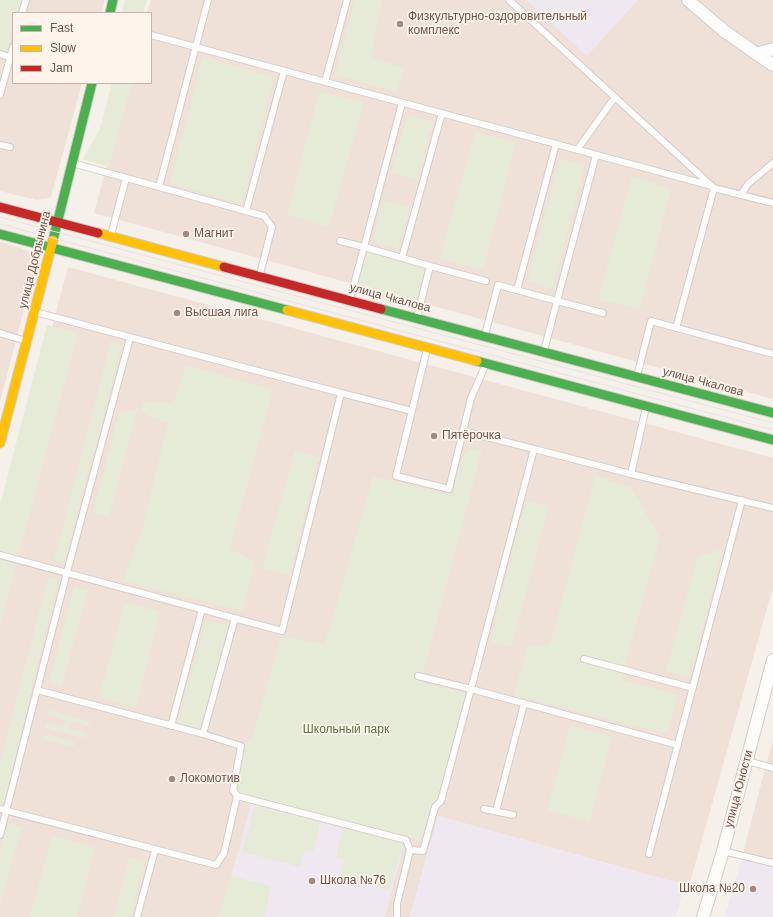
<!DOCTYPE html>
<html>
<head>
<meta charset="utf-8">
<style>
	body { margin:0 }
	#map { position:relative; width:773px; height:917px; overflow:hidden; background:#f6f0ea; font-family:Helvetica,sans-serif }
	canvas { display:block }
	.legend { position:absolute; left:12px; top:12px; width:140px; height:72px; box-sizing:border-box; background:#fef4eb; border:1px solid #c6b4ab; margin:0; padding:5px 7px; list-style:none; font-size:12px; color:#72544c }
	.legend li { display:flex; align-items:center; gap:8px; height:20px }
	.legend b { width:20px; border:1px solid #c6b4ab }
</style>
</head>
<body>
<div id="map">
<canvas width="773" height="917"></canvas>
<ul class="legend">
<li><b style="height:5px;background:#4caf50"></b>Fast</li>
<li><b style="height:5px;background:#ffc107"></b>Slow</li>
<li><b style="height:5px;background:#c62828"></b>Jam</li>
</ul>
</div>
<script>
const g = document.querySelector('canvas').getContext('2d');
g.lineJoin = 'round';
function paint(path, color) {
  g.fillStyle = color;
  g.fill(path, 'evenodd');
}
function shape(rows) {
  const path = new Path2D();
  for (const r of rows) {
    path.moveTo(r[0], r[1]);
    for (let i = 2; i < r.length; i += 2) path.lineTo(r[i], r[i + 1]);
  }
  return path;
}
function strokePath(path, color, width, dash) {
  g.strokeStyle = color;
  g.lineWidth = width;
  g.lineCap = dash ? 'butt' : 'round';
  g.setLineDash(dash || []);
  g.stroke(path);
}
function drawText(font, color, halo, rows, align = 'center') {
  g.font = font + ' Helvetica,sans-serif';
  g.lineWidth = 3.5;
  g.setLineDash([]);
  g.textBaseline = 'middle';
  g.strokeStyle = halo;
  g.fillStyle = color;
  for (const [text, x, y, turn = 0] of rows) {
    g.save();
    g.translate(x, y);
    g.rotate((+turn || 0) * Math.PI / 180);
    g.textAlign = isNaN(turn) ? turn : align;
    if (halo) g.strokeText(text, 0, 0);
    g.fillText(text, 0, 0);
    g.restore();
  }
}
paint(shape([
	[0,0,105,0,101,13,13,13,13,83,82,83,51,197,37,200,0,191],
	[151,0,773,0,773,399,94,213,129,83,151,83,151,13,147,13],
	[0,242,21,248,30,252,34,256,36,263,0,402],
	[68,267,773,458,773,587,689,886,438,816,410,917,0,917,0,524],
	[773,738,773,861,743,853]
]), '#efe1d8');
paint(shape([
	[526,0,638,0,587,56],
	[251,804,404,845,385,917,220,917],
	[438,816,684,885,676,917,410,917],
	[743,853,773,861,773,917,725,917]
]), '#f0e8f1');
paint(shape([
	[0,0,21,0,18,13,13,13,13,30,7,51,0,49],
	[125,0,147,0,143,13,122,13],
	[355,0,382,0,371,57,404,68,397,92,335,75],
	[203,57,274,77,242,204,170,183],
	[112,83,132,83,109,167,83,159,100,129],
	[319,92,364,102,329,227,287,215],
	[407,116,433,121,417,180,391,173],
	[475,132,516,143,483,270,440,258],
	[559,159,585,164,553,289,528,281],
	[632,176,671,189,640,309,598,300],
	[383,200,410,207,398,249,373,242],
	[366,251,425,268,414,308,355,292],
	[47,325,78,333,0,626,0,505],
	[111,341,122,345,64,562,54,560],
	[186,365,273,390,230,549,255,562,243,611,123,581,143,526,168,423,141,412,143,402,173,403],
	[138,408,109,517,93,513,119,413],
	[470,449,482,450,421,682,466,694,438,799,432,806,420,840,243,795,235,790,244,745,253,736,281,636,325,644,373,477,453,496,463,455],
	[295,451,318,457,290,575,262,569],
	[595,476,632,488,660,538,621,679,677,695,668,734,514,695,527,647,550,645],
	[526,501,549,506,512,646,490,642],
	[723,549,689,678,666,671,698,556],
	[48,577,58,579,4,803,0,802,0,763],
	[74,587,88,590,62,686,49,682],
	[125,602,160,612,136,708,99,697],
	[206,621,228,626,200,728,178,723],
	[49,710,90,722,89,726,70,721,69,729,87,733,86,738,45,728,46,723,64,728,66,720,48,714],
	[570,726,612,737,590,822,547,810],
	[45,734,75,742,74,747,44,739],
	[255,806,320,823,313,852,305,850,300,867,242,852],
	[8,823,22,827,0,905,0,852],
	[343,828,403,844,390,890,340,877,345,860,336,857],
	[52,835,95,848,77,917,30,917],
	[129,857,145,862,131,917,114,917],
	[231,876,271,886,264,917,218,917]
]), '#e5ebd6');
const lane = shape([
	[208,0,159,187,264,216,272,227,260,274],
	[509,0,714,188,676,328],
	[22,13,26,0],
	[151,35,712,186],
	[0,54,13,58],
	[325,82,347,0],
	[0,95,13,47],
	[0,145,10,147],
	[577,150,615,97],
	[596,155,557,301,603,313],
	[72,163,159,187],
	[714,188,773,203],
	[741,195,748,184,773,163],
	[246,211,284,71],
	[111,235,126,178],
	[340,241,364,247,402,103],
	[402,258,442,113],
	[517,290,556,144],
	[350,299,364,247,430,266],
	[417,317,430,266,486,281],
	[0,333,26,341],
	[485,335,498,285,557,301,544,351],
	[427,349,396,476,449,489,471,398,486,364],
	[637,376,651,321,773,354],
	[341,393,412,411],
	[463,431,534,449,471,689,678,745],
	[534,449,631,474,646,407],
	[631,474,773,508],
	[0,555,282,631,341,393,35,312],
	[584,659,693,688],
	[37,690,203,734,241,746,233,790,237,796],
	[171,726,202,609],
	[203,734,235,618],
	[747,761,773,768],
	[0,809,216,865,224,853,237,796,406,840,410,850,397,904,397,917],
	[484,809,513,815],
	[496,811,524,704],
	[0,835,67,572,130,338],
	[410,850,423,851,435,807,441,801,471,689,418,676],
	[723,851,773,863],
	[649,854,742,500],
	[137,917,155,850]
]);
const street = shape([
	[688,0,724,31,773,65],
	[757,54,773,49],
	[703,917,723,851,773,660]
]);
const fast = shape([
	[110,13,113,0],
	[0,234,287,310],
	[53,240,92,83],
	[381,309,773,413],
	[477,361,773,440]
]);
const slow = shape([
	[98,233,224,267],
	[287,310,477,361],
	[0,443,53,240]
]);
const jam = shape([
	[0,207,98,233],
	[224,267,381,309]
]);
strokePath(lane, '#d4cbc7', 8);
strokePath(street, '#d4cbc7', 14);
strokePath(fast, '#d5cbc6', 11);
strokePath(slow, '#d5cbc6', 11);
strokePath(jam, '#d5cbc6', 11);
strokePath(lane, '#fefdfc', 6);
strokePath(street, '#fefdfc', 12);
strokePath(fast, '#4caf50', 9);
strokePath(slow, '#ffc107', 9);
strokePath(jam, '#c62828', 9);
strokePath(shape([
	[0,217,773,423],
	[0,224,773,430]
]), '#e4e2e4', 1);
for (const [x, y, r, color] of [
	[400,24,4,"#a08b83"],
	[186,234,4,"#a08b83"],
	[177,313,4,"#a08b83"],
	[434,436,4,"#a08b83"],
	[172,779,4,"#a08b83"],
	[312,881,4,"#a08b83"],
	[753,889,4,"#a08b83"]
]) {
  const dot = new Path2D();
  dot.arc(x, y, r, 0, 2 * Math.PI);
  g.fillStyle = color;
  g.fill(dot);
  strokePath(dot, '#fef4eb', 1.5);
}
drawText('12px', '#72544c', '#fef4eb', [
	["Физкультурно-оздоровительный",408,17],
	["комплекс",408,31],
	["Магнит",194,234],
	["Высшая лига",185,313],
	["Пятёрочка",442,436],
	["Локомотив",180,779],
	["Школа №76",320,881],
	["Школа №20",745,889,"right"]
], 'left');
drawText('12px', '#72544c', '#fef4eb', [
	["улица Добрынина",35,260,-76],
	["улица Чкалова",390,298,15],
	["улица Чкалова",703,382,15],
	["улица Юности",739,789,-75]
]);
drawText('12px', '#5b7744', '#fef4eb', [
	["Школьный парк",346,730]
]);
</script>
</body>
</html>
